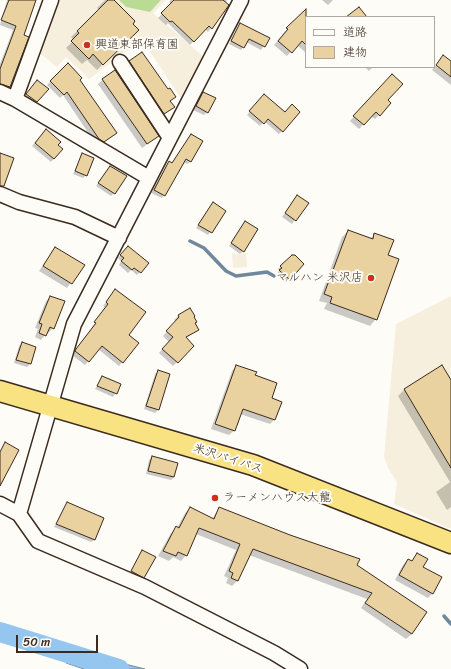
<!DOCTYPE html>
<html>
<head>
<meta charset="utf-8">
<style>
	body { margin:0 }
	#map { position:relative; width:451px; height:669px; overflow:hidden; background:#fdfcf7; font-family:Sriracha,"Klee One",sans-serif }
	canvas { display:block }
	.legend { position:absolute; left:305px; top:16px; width:130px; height:52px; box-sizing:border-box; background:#fdfcf7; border:1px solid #afa8a0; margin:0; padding:5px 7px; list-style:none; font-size:12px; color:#3b2a1e }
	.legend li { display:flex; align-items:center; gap:8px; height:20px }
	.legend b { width:20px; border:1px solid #afa8a0 }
	.scale { position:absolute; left:16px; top:635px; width:82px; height:18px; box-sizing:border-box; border:2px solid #3b2a1e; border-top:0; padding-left:5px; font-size:12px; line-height:14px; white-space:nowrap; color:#3b2a1e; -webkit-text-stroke:3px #fdfcf7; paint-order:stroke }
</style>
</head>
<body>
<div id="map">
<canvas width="451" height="669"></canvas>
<ul class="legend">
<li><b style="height:5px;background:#fdfcf7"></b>道路</li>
<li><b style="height:11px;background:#ead2a0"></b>建物</li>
</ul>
<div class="scale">50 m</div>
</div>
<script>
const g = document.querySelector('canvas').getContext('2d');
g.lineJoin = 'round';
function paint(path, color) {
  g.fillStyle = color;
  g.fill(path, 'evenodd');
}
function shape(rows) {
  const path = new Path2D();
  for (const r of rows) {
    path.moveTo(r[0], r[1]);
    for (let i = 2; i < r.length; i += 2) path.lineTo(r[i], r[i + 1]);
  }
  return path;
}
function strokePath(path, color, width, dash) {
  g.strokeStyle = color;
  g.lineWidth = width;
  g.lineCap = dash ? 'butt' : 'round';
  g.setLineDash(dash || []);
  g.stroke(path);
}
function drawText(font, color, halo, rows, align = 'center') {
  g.font = font + ' Sriracha,"Klee One",sans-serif';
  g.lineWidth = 4;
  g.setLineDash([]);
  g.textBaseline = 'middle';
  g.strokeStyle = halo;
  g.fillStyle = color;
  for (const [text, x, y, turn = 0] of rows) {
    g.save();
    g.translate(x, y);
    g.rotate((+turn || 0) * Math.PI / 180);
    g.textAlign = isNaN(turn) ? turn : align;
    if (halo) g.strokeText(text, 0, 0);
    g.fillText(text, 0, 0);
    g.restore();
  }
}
paint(shape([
	[57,0,167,0,153,13,205,58,183,101,142,40,89,79,66,57,57,67,37,51],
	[246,253,247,267,233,268,232,254],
	[451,296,451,529,394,504,397,482,388,468,384,457,396,324]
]), '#f7efdd');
paint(shape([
	[119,0,161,0,150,12,126,7]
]), '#badb94');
const water = shape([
	[76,652,145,669,84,669,66,663,76,652]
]);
paint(water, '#94c6f0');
strokePath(water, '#70889c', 1);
paint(shape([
	[7,0,35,0,22,36,9,87,6,90,0,88,0,64,13,30,0,25],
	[105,0,113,0,138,30,97,70,87,60,82,64,66,48,74,40,71,37,99,10,97,8],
	[171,0,227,0,211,28,208,32,205,29,190,45,168,23,166,25,158,18,171,4,169,2],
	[322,0,333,0,328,5],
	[297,17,306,19,306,53,297,45,287,56,274,45],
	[241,24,268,39,261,50,246,42,241,50,229,44],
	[130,61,175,97,170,101,170,110,161,116,127,64],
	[439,61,451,62,451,85,432,70],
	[68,64,116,133,100,145,95,143,63,95,60,98,47,85],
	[365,67,373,67,369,71],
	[103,80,158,136,142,148,98,84],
	[387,80,386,100,390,104,375,119,371,116,359,129,350,121],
	[35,84,37,102,34,105,24,98],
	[204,93,207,112,204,115,193,110],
	[261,98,285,113,299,112,279,134,264,121,260,126,247,115],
	[43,133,62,149,51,162,32,146],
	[191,136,190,162,187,164,183,162,162,198,151,193,166,166,169,163,172,164],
	[83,155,86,175,83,178,73,174],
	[110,167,114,193,111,196,96,186],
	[295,199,307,203,292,224,282,217],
	[210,207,225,211,208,235,196,228],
	[243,225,243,251,240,254,229,246],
	[348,231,370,239,375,234,387,256,376,319,370,326,324,309,327,303,319,301,342,237],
	[55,248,83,265,67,288,39,271],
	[125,250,148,263,137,275,131,270,128,273,119,265,121,261,118,258],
	[292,256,303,264,286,282,277,274,279,271,278,269],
	[112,294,127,335,138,343,119,366,98,349,85,365,72,355,106,308,103,306],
	[50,297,53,328,48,333,47,332,41,340,35,337,38,329,35,328,46,301],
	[178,316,193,317,198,330,186,338,193,346,173,366,159,353,169,342,163,336,176,322,174,320],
	[22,343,35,347,30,364,27,367,14,363,19,346],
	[236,366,254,376,270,398,281,402,274,420,270,424,240,414,234,431,229,435,211,429,232,371],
	[158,371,169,375,158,410,155,413,144,409,155,374],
	[102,377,120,385,113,397,95,389],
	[451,382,451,507,447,510,436,492,450,482,398,396,404,390],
	[152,457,174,477,171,480,146,474,149,460],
	[67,503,94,540,91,542,54,527],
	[190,508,212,519,219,508,356,565,412,634,406,639,361,608,367,599,249,555,238,580,232,586,226,583,228,578,224,576,236,550,196,534,186,555,181,561,173,557,169,561,158,556,171,533,177,528,185,513],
	[142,551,144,577,141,580,129,574],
	[417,554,433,593,428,598,395,580,403,565,408,560,411,562]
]), '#0003');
strokePath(shape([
	[190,241,204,248,226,271,236,276,267,272,274,276],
	[444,616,451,624]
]), '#70889c', 3.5);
strokePath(shape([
	[0,632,119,669]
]), '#94c6f0', 20);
const building = shape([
	[9,0,36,0,24,35,29,37,10,87,0,84,0,69,16,26,1,20,9,0],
	[108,0,114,0,135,21,133,24,139,30,103,65,93,54,89,59,71,41,79,33,77,31,108,0],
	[174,0,223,0,229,5,212,29,209,26,194,42,172,21,170,22,161,13,174,0],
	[359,7,367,17,346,17,359,7],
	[306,9,306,45,302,41,292,53,278,41,288,29,286,28,306,9],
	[240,23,270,38,265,47,249,39,244,48,231,41,240,23],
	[142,52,168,89,170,88,176,97,170,101,175,107,164,114,129,61,142,52],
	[443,55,451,61,451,77,436,65,443,55],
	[68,63,82,78,80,80,117,133,104,142,99,139,67,92,64,95,50,81,68,63],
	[115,70,159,136,147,144,102,79,115,70],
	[392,74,403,84,388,100,391,103,380,116,376,112,364,125,353,116,392,74],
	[37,80,49,89,37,102,26,94,37,80],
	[203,92,216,98,208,113,196,106,203,92],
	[264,94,285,112,292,104,300,112,283,132,268,119,264,124,249,111,264,94],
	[46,129,61,142,58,145,63,149,54,159,35,143,46,129],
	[191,134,203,141,191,162,186,159,165,196,154,190,169,161,172,163,191,134],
	[0,153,14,158,4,186,0,186,0,153],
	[82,153,94,158,87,176,75,171,82,153],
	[110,166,127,176,115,194,98,183,110,166],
	[297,195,309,203,296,221,285,213,297,195],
	[213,202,226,211,212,233,198,225,213,202],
	[245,221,258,229,244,252,231,243,245,221],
	[348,230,373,239,374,233,394,240,388,255,399,259,377,320,330,303,332,297,324,294,348,230],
	[128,246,149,263,141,273,134,268,132,270,121,261,124,258,120,255,128,246],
	[55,247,85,265,72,284,43,266,55,247],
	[292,255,295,255,304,264,290,280,279,270,282,268,280,266,292,255],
	[115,289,146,312,129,335,139,343,123,363,102,346,89,362,75,351,76,349,96,323,94,322,108,304,106,302,115,289],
	[50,296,65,301,54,329,50,327,46,336,39,333,42,324,39,323,50,296],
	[190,308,195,316,194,317,197,322,195,323,199,330,186,337,194,346,178,363,162,349,173,337,166,331,179,317,178,315,190,308],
	[22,342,36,347,31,364,16,360,22,342],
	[236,365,257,372,255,375,277,383,272,398,282,402,275,420,243,409,235,431,215,424,236,365],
	[442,365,451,380,451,468,404,389,442,365],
	[158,370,170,374,159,410,146,406,158,370],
	[102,376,121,384,117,394,97,386,102,376],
	[5,442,19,450,0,486,0,452,5,442],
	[152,456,178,463,174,477,148,471,152,456],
	[67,502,104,518,95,540,56,524,67,502],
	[190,507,214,519,219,507,290,535,360,559,357,565,427,612,412,634,365,603,372,593,253,549,238,581,231,578,233,573,229,571,240,544,199,528,187,556,178,552,176,556,163,551,176,526,179,528,190,507],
	[142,550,156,557,144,578,131,571,142,550],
	[417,553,428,559,423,567,442,577,433,594,399,575,408,559,412,561,417,553]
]);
paint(building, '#ead2a0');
strokePath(building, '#3b2a1e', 1);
const minor = shape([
	[120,62,170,138],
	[0,92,15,99,149,178],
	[15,99,51,0],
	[0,194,19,202,75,217,119,238],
	[0,504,19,514,38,541,145,587,274,653,300,669],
	[19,514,74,324,241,0]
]);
const highway = shape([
	[0,391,253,465,451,543]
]);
strokePath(minor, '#3b2a1e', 17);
strokePath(highway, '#3b2a1e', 23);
strokePath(minor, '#fdfcf7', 14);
strokePath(highway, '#f8e281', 20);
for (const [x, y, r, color] of [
	[87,45,4,"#c8321e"],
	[371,278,4,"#c8321e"],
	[215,498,4,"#c8321e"]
]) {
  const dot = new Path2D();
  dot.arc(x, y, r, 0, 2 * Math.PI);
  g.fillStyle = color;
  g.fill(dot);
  strokePath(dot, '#fdfcf7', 1.5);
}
drawText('12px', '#3b2a1e', '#fdfcf7', [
	["興道東部保育園",95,45],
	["マルハン 米沢店",363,278,"right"],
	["ラーメンハウス大龍",223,498]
], 'left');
drawText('12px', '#3b2a1e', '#fdfcf7', [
	["米沢バイパス",228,459,18]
]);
</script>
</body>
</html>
